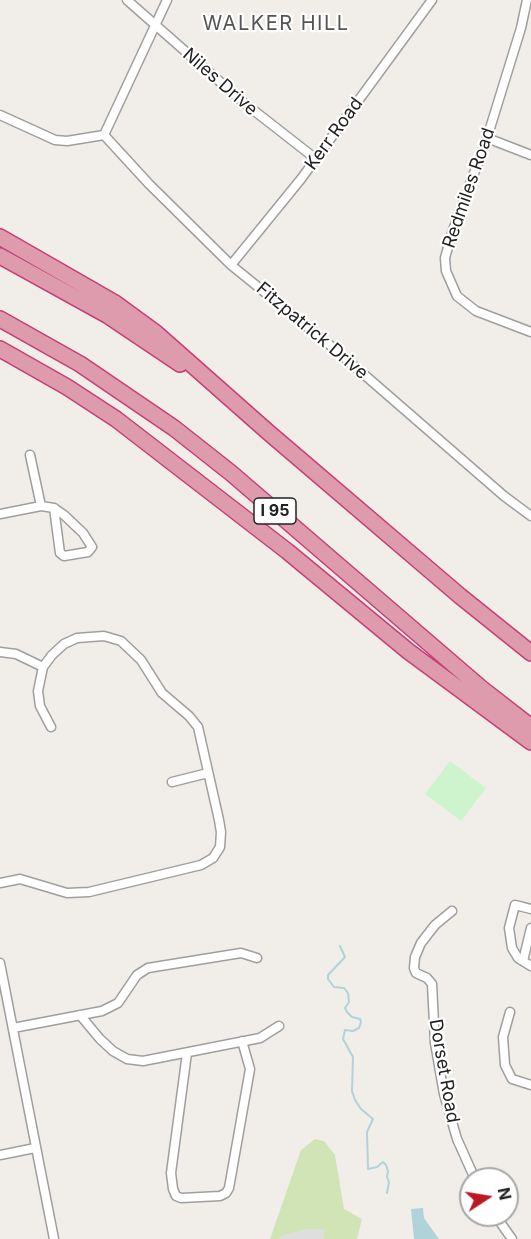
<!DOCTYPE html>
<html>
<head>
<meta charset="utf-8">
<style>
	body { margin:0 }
	#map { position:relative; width:531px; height:1239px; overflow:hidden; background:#f1eeea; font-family:Inter,sans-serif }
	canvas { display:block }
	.north { position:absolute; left:459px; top:1167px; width:60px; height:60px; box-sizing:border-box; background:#fff; border:2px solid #a7a7a7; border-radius:50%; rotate:78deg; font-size:16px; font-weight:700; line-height:24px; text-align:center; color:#222 }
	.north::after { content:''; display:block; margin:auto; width:21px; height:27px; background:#bb1827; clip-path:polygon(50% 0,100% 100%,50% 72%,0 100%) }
</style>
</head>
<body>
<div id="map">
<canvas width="531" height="1239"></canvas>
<div class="north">N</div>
</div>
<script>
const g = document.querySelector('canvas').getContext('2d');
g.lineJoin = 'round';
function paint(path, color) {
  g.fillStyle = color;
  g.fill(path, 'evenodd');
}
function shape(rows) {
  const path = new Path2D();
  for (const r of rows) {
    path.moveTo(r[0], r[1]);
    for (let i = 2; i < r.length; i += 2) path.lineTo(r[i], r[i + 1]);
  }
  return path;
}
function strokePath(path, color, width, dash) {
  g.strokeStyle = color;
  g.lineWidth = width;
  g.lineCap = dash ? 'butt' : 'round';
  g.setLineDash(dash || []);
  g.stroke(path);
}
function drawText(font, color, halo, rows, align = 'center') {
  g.font = font + ' Inter,sans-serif';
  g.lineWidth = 4.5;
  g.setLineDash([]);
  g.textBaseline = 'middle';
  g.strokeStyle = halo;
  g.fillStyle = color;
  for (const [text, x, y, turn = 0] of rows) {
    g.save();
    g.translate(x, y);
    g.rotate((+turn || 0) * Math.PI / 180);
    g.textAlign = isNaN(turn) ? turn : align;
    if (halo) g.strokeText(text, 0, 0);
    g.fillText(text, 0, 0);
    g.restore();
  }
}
paint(shape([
	[315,1139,324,1141,335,1155,344,1209,362,1219,357,1239,323,1239,324,1229,309,1229,282,1236,279,1239,270,1239,301,1150]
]), '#d1e4b6');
paint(shape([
	[450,761,486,788,461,821,425,794]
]), '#cef4cd');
paint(shape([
	[309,1229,325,1229,323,1239,279,1239,282,1236]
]), '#dedede');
paint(shape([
	[423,1208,424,1218,439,1239,414,1239,411,1209]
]), '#b0d3d9');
strokePath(shape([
	[340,946,345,957,328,975,328,979,334,987,344,988,348,993,349,1002,345,1008,347,1012,352,1017,360,1019,361,1022,359,1028,353,1031,345,1030,343,1039,353,1057,352,1091,355,1100,361,1109,373,1119,367,1132,368,1169,377,1167,383,1162,386,1165,388,1171,387,1177,389,1182,387,1193]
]), '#b0d3d9', 2);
const street = shape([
	[127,0,243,102,316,159],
	[527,0,521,28,487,138,452,233,445,258,446,271,457,296,476,311,531,332],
	[0,115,55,140,67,141,104,135],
	[104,135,149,184,231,265,337,351,504,496,531,516],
	[104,135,167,0],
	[487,138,531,155],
	[231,265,301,179,432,0],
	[30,455,41,506],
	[0,514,41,506,54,508,64,515,83,533,92,547,88,552,64,556,60,553,54,508],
	[0,652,16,654,43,667],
	[172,782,208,773],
	[0,883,20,879,67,893,89,892,201,865,213,858,220,847,221,832,219,820,198,727,189,716,162,693,141,660,121,641,104,636,77,638,64,644,52,655,43,667,38,691,40,706,51,727],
	[531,909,515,905,509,928,512,948,518,958,531,966],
	[452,911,435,925,421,943,415,957,414,968,416,973,427,978,432,984,435,1043,444,1094,457,1139,475,1179],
	[523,961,531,928],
	[0,963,54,1239],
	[510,1012,503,1037,505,1065,512,1079,531,1085],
	[80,1015,100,1039,113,1051,127,1059,143,1061,260,1038,279,1026],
	[13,1028,102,1011,118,1003,137,975,148,968,241,953,257,958],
	[187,1053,171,1173,173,1189,176,1196,181,1198,220,1196,226,1193,229,1188,250,1069,242,1041],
	[0,1155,35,1148],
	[495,1215,512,1239]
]);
const highway = shape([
	[0,237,115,303,156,333,268,432,460,596,531,653],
	[0,256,107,315,180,364],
	[0,319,80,364,174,428,231,473,481,688,531,727],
	[0,349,67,387,116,419,287,551,408,651,531,742]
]);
strokePath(street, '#9f9f9f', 11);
strokePath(highway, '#c83e7a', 18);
strokePath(street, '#fff', 8);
strokePath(highway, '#de9bae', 15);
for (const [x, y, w] of [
	[275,511,42]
]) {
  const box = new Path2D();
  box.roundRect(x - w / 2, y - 13, w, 26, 4.5);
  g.fillStyle = '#fff';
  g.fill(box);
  strokePath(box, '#222', 1.5);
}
drawText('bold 16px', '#222', null, [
	["I 95",275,511]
]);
drawText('18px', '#222', '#fff', [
	["Niles Drive",220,82,41],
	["Kerr Road",334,134,-54],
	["Redmiles Road",469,188,-71],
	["Fitzpatrick Drive",312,331,40],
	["Dorset Road",444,1071,80]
]);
g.letterSpacing = '1.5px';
drawText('20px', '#555', '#fff', [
	["WALKER HILL",276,24]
]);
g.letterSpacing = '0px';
</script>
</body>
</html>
